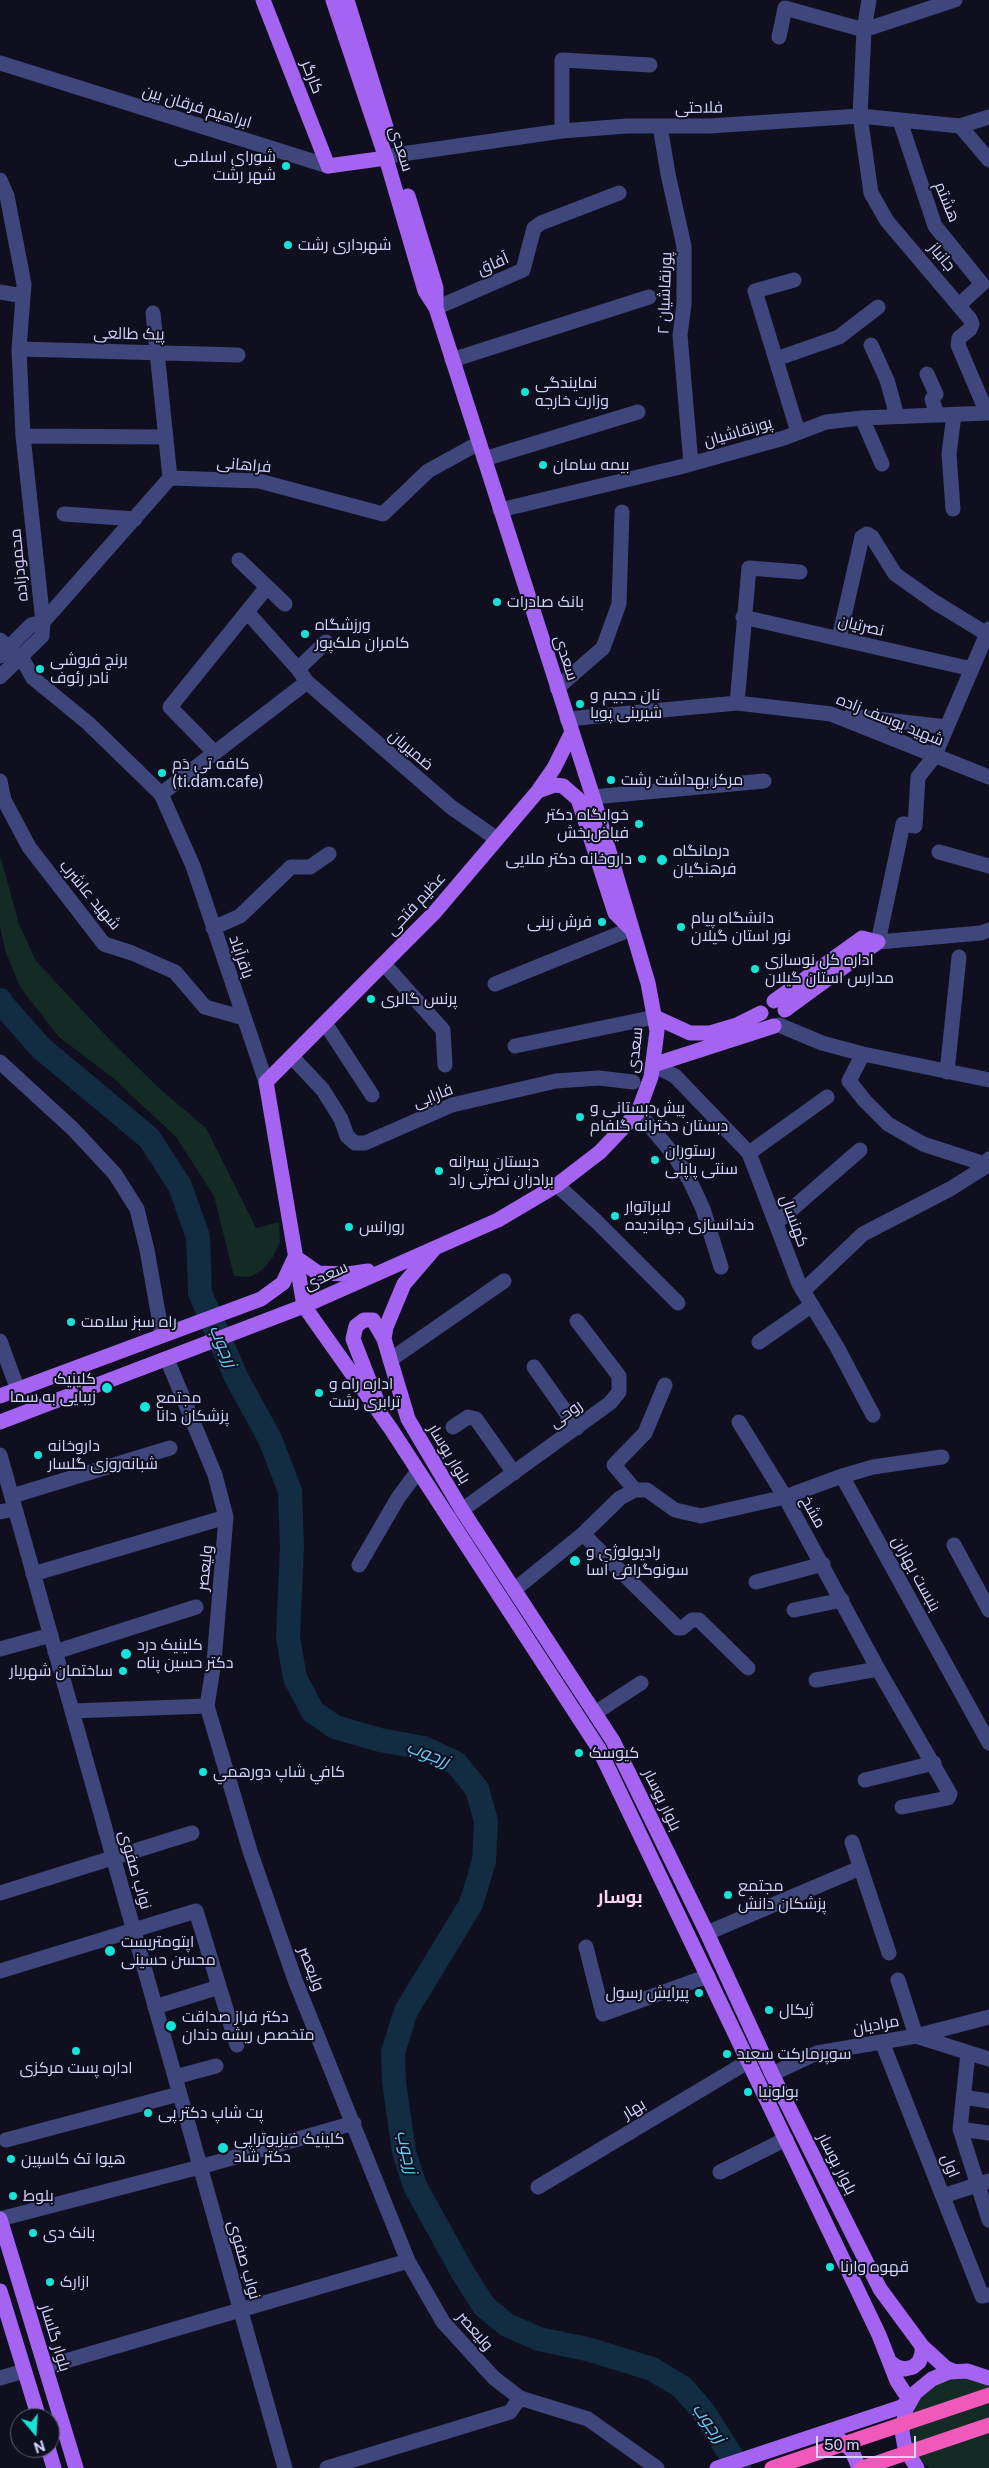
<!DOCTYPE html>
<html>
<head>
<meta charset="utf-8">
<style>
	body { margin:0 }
	#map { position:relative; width:989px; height:2468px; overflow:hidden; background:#0f0f20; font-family:"Public Sans",sans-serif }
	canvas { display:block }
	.north { position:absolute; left:10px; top:2408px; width:50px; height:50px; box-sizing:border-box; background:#0f0f20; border:1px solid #5d5e78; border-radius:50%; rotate:162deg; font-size:14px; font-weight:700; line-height:20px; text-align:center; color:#d2d4fb }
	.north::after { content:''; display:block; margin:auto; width:18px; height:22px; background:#15e4d7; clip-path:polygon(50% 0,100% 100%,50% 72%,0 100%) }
	.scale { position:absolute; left:816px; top:2436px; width:100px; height:22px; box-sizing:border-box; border:2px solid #d2d4fb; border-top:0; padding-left:6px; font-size:15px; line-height:18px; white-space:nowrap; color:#d2d4fb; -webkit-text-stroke:4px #0f0f20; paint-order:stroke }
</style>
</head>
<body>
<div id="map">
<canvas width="989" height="2468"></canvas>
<div class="north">N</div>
<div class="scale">50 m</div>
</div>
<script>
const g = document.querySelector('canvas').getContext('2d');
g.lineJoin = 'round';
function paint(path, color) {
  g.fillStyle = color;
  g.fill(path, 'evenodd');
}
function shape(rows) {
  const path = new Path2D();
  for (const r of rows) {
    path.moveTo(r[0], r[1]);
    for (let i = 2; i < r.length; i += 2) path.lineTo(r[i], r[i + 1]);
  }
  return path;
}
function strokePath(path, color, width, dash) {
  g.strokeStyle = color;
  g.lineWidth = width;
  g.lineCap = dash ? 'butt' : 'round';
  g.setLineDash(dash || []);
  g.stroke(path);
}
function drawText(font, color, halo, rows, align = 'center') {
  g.font = font + ' "Public Sans",Cairo,sans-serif';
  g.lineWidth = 4;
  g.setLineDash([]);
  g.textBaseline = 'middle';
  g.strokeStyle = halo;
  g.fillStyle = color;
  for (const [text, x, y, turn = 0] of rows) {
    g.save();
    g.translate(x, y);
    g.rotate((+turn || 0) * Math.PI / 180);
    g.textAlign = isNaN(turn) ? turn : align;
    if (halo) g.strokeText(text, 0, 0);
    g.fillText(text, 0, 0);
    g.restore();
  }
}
paint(shape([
	[0,855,19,924,36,961,112,1042,160,1089,206,1128,256,1228,279,1222,280,1242,273,1257,262,1270,250,1277,234,1276,214,1196,176,1137,113,1078,59,1037,20,987,5,950,0,926],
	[965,2377,981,2381,989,2386,989,2468,929,2468,922,2462,913,2447,910,2430,912,2413,920,2397,933,2386,949,2378]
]), '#132a25');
strokePath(shape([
	[0,1000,3,1005,41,1048,149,1138,180,1186,198,1237,200,1293,236,1377,270,1439,290,1491,292,1547,288,1637,295,1678,313,1712,335,1727,380,1740,424,1748,456,1763,477,1789,486,1821,484,1861,471,1904,406,2011,393,2052,394,2082,404,2152,415,2186,463,2273,484,2306,507,2325,539,2339,591,2350,652,2369,682,2387,703,2411,739,2468]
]), '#122c42', 24);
strokePath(shape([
	[869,0,864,30,860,116,871,193,887,221,970,319,972,324,970,329,959,338,958,345,987,413],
	[779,37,785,8,864,30,955,0],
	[0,63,328,166],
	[900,121,935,226,982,284,959,305],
	[660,126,668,174,684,246,684,304,680,335,691,464],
	[960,126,989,117],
	[562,131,562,60,650,65],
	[395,155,562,131,627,126,709,126,860,116,960,126,989,160],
	[0,180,7,196,24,284,19,349,23,436,43,622,42,636,0,677],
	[794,280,755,291,798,432],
	[0,292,23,296],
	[436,308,523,270,534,228,541,223,619,193],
	[153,313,170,478],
	[871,345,887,380,897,416],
	[19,349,238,355],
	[776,359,839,337,878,307],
	[452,360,649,297],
	[927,374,936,394,932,399,937,415],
	[862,418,882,464],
	[23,436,166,437],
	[484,459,638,412],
	[170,478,259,481,383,514,428,471,479,443],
	[953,509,949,454,954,415],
	[500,510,680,467,784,438,826,422,862,418,989,413],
	[64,514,135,519],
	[239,560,285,604],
	[248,613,298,669,307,682],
	[743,617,972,669],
	[989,629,934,757,918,777,915,826,903,824,878,942,981,933,989,930],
	[839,638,862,537,867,534,872,537,895,574,933,601,987,634],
	[0,640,24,662,33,678,88,723,161,794,193,866,266,1082],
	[0,656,31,625,43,622,170,478],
	[298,669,326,642],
	[557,688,603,648,619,604,622,512],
	[737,703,749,568,800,572],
	[850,716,947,727],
	[567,719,737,703,831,714,989,777],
	[215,753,170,707,267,587],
	[0,781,4,800,29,847,104,944,132,953,175,972,205,1007,244,1018],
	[161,794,307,682,451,807,497,839],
	[593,797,764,781],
	[939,852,989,866],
	[213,928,240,916,291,867,310,867,329,854],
	[384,964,443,1030,445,1065],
	[495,984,631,929],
	[325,1023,372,1095],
	[779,1025,822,1043,863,1054,989,1080],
	[515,1046,655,1017],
	[863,1054,849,1081,865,1101,888,1124,923,1144,988,1165],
	[292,1057,323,1090,341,1119,347,1136,355,1143,365,1143,452,1105,556,1081,599,1078,633,1082],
	[0,1062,73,1129,115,1174,137,1209,147,1250,162,1335],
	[653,1065,675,1076,749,1153,799,1284,837,1347,873,1415],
	[947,1072,959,957],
	[638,1112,674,1155,690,1181,703,1209,721,1267],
	[749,1153,827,1097],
	[557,1185,596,1221,678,1303],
	[777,1222,860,1150],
	[803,1291,863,1234,950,1189,988,1165,989,1159],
	[0,1341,18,1390],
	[759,1342,812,1305],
	[167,1359,215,1475,226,1517,214,1662,207,1706,250,1851,295,1980,408,2261,443,2322,494,2378,520,2398,588,2419,657,2468],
	[390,1360,504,1281],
	[534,1367,577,1428],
	[739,1422,785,1497,842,1476,989,1743],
	[453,1427,468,1417,476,1419,514,1473],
	[0,1455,285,2468],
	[842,1476,873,1467,942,1457],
	[635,1490,614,1465,645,1433,665,1385],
	[12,1496,170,1448],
	[462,1510,610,1403,619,1392,619,1376,577,1321],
	[0,1512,15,1509],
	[583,1534,678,1628,682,1628,692,1620,699,1620,748,1668],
	[954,1545,989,1610],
	[359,1565,398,1498,418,1471],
	[33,1574,226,1517],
	[756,1582,823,1564],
	[514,1590,583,1534,620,1498,635,1490,647,1490,675,1510,701,1516,785,1497,878,1669,950,1794,948,1798,902,1807],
	[794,1610,842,1600],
	[0,1649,51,1635],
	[55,1652,196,1607],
	[816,1680,878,1669],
	[72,1711,207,1706],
	[595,1713,641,1683],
	[865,1780,934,1763],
	[852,1842,889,1953],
	[0,1893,192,1833],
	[707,1933,860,1868],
	[586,1947,603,2014,708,1976],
	[0,1971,196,1911,237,2045],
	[898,1980,916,2036],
	[155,2007,219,1987],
	[916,2036,989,2059],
	[882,2042,982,2296,989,2295],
	[968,2053,960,2129,989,2220],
	[772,2074,817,2053,916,2036,989,2017],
	[175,2077,216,2066],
	[964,2097,989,2101],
	[960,2129,989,2133],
	[6,2140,179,2094],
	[720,2172,786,2139],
	[538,2187,749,2061],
	[943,2196,989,2181],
	[0,2219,200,2167,354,2123],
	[45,2367,408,2261],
	[0,2378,24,2371],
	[327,2468,510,2412,520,2398]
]), '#3e467b', 15);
strokePath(shape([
	[263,0,328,166,386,158],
	[347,0,386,127],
	[408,196,436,288,436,308],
	[571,734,554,768,538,791,435,912,266,1082,304,1306,391,1429,599,1749,879,2335,897,2381,910,2401,901,2407,717,2468],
	[538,791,555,785,563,786,578,799,615,913,630,928],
	[774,1001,862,938,878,942],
	[785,1010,878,942],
	[655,1017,690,1033,710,1033,737,1025,761,1013],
	[653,1065,774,1026],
	[434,1249,404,1284,386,1327,384,1339,408,1419,462,1510,613,1741,707,1933,772,2074,880,2289,922,2346,946,2368,953,2371],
	[295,1257,318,1273,348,1274,368,1271],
	[0,1396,261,1299,283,1283,295,1257],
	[376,1398,353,1339,356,1326,364,1320,373,1320,384,1339],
	[0,1422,304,1306,498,1220,557,1185,600,1152,638,1112,651,1077,657,1031,648,983,593,797,436,308,425,291,386,158,333,0],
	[0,2219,76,2468],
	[0,2291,39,2418],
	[890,2362,897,2367,905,2369,913,2367,919,2362,922,2354,922,2346],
	[836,2436,852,2451,859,2468],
	[48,2448,54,2468],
	[917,2468,905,2448,902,2431,906,2409,915,2393,932,2379,949,2372,967,2371,989,2378]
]), '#a563f1', 15);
strokePath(shape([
	[772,2468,989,2395],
	[862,2468,989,2425]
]), '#f059ba', 15);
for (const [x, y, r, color] of [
	[286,166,5,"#15e4d7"],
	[288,245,5,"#15e4d7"],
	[525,392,5,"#15e4d7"],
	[543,465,5,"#15e4d7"],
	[497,602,5,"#15e4d7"],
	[305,634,5,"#15e4d7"],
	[40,669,5,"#15e4d7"],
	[580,704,5,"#15e4d7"],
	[162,773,5,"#15e4d7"],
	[611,780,5,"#15e4d7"],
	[639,824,5,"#15e4d7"],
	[642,859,5,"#15e4d7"],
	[662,860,6,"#15e4d7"],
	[602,922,5,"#15e4d7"],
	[681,927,5,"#15e4d7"],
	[755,969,5,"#15e4d7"],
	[371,999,5,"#15e4d7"],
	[580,1117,5,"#15e4d7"],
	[655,1160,5,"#15e4d7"],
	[439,1171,5,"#15e4d7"],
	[615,1216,5,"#15e4d7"],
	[349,1227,5,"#15e4d7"],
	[71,1322,5,"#15e4d7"],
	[107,1388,6,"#15e4d7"],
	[319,1393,5,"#15e4d7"],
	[145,1407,6,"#15e4d7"],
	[38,1455,5,"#15e4d7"],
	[575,1561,6,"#15e4d7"],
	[126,1654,6,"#15e4d7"],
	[123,1671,5,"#15e4d7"],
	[579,1753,5,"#15e4d7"],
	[203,1772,5,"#15e4d7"],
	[728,1895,5,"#15e4d7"],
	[110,1951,6,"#15e4d7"],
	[699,1993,5,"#15e4d7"],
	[769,2010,5,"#15e4d7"],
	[171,2026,6,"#15e4d7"],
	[76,2051,5,"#15e4d7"],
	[727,2054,5,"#15e4d7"],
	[748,2092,5,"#15e4d7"],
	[148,2113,5,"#15e4d7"],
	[223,2148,6,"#15e4d7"],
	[11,2159,5,"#15e4d7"],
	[13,2196,5,"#15e4d7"],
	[33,2233,5,"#15e4d7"],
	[830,2267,5,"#15e4d7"],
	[50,2282,5,"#15e4d7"]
]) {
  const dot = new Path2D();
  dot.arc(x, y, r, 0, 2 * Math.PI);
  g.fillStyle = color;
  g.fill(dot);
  strokePath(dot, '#0f0f20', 2);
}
drawText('16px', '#d2d4fb', '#0f0f20', [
	["کارگر",312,77,69],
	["ابراهیم فرقان بین",197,107,17],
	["فلاحتی",699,108,-1],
	["سعدی",401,149,72],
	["هشتم",947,202,68],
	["جانباز",942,257,50],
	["آفاق",493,264,-23],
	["پورنقاشیان ۲",665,293,-88],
	["پیک طالعی",129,334,1],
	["پورنقاشیان",738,432,-16],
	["فراهانی",244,465,5],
	["محمودزاده",19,565,-96],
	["نصرتیان",861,626,13],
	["سعدی",566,658,72],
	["شهید یوسف زاده",890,720,22],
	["ضمیریان",411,750,40],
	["شهید عاشرب",90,895,50],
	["عظیم فتحی",416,904,-47],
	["باقرآباد",241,957,71],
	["سعدی",635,1050,-84],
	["فارابی",433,1096,-21],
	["کهنسال",794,1221,70],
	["سعدی",326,1276,-25],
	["روحی",566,1414,-36],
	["بلوار بوسار",449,1454,59],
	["مشخ",813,1512,61],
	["ولیعصر",205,1568,-84],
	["بنبست بهاران",916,1574,61],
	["بلوار بوسار",662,1800,64],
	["نواب صفوی",135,1870,74],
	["ولیعصر",311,1969,69],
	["مرادیان",876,2025,-10],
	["بهار",634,2109,-31],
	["بلوار بوسار",837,2164,63],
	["اول",950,2166,68],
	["نواب صفوی",244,2260,74],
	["ولیعصر",475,2331,49],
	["بلوار گلسار",55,2338,73]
]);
drawText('16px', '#d2d4fb', '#0f0f20', [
	["شورای اسلامی",276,157,"right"],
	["شهر رشت",276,175,"right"],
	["شهرداری رشت",298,245],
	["نمایندگی",535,383],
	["وزارت خارجه",535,401],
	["بیمه سامان",553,465],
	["بانک صادرات",507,602],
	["ورزشگاه",315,625],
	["کامران ملک‌پور",315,643],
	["برنج فروشی",50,660],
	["نادر رئوف",50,678],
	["نان حجیم و",590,695],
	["شیرینی پویا",590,713],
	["کافه تی دَم",172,764],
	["(ti.dam.cafe)",172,782],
	["مرکز بهداشت رشت",621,780],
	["خوابگاه دکتر",629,815,"right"],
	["فیاض‌بخش",629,833,"right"],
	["درمانگاه",673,851],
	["فرهنگیان",673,869],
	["داروخانه دکتر ملایی",632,859,"right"],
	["دانشگاه پیام",691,918],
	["نور استان گیلان",691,936],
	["فرش زینی",592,922,"right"],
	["اداره کل نوسازی",765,960],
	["مدارس استان گیلان",765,978],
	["پرنس گالری",381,999],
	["پیش‌دبستانی و",590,1108],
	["دبستان دخترانه گلفام",590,1126],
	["رستوران",665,1151],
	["سنتی پاپلی",665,1169],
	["دبستان پسرانه",449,1162],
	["برادران نصرتی راد",449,1180],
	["لابراتوار",625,1207],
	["دندانسازی جهاندیده",625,1225],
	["رورانس",359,1227],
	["راه سبز سلامت",81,1322],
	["کلینیک",96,1379,"right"],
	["زیبایی به سما",96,1397,"right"],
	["اداره راه و",329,1384],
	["ترابری رشت",329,1402],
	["مجتمع",156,1398],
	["پزشکان دانا",156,1416],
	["داروخانه",48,1446],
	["شبانه‌روزی گلسار",48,1464],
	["رادیولوژی و",586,1552],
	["سونوگرافی آسا",586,1570],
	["کلینیک درد",137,1645],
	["دکتر حسین پناه",137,1663],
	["ساختمان شهریار",113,1671,"right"],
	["کیوسک",589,1753],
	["كافي شاپ دورهمي",213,1772],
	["مجتمع",738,1886],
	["پزشکان دانش",738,1904],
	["اپتومتریست",121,1942],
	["محسن حسینی",121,1960],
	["پیرایش رسول",689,1993,"right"],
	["ژیکال",779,2010],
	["دکتر فراز صداقت",182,2017],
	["متخصص ریشه دندان",182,2035],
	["سوپرمارکت سعید",737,2054],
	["اداره پست مرکزی",76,2068,"center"],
	["بولونیا",758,2092],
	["پت شاپ دکتر پی",158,2113],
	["کلینیک فیزیوتراپی",234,2139],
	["دکتر شاد",234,2157],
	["هیوا تک کاسپین",21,2159],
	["بلوط",23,2196],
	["بانک دی",43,2233],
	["قهوه وارنا",840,2267],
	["ازارک",60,2282]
], 'left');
drawText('italic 18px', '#6ac9f1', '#0f0f20', [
	["زرجوب",223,1346,67],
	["زرجوب",428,1754,21],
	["زرجوب",407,2152,77],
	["زرجوب",709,2423,55]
]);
drawText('bold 18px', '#fbd4f3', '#0f0f20', [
	["بوسار",620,1897]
]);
</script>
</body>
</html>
